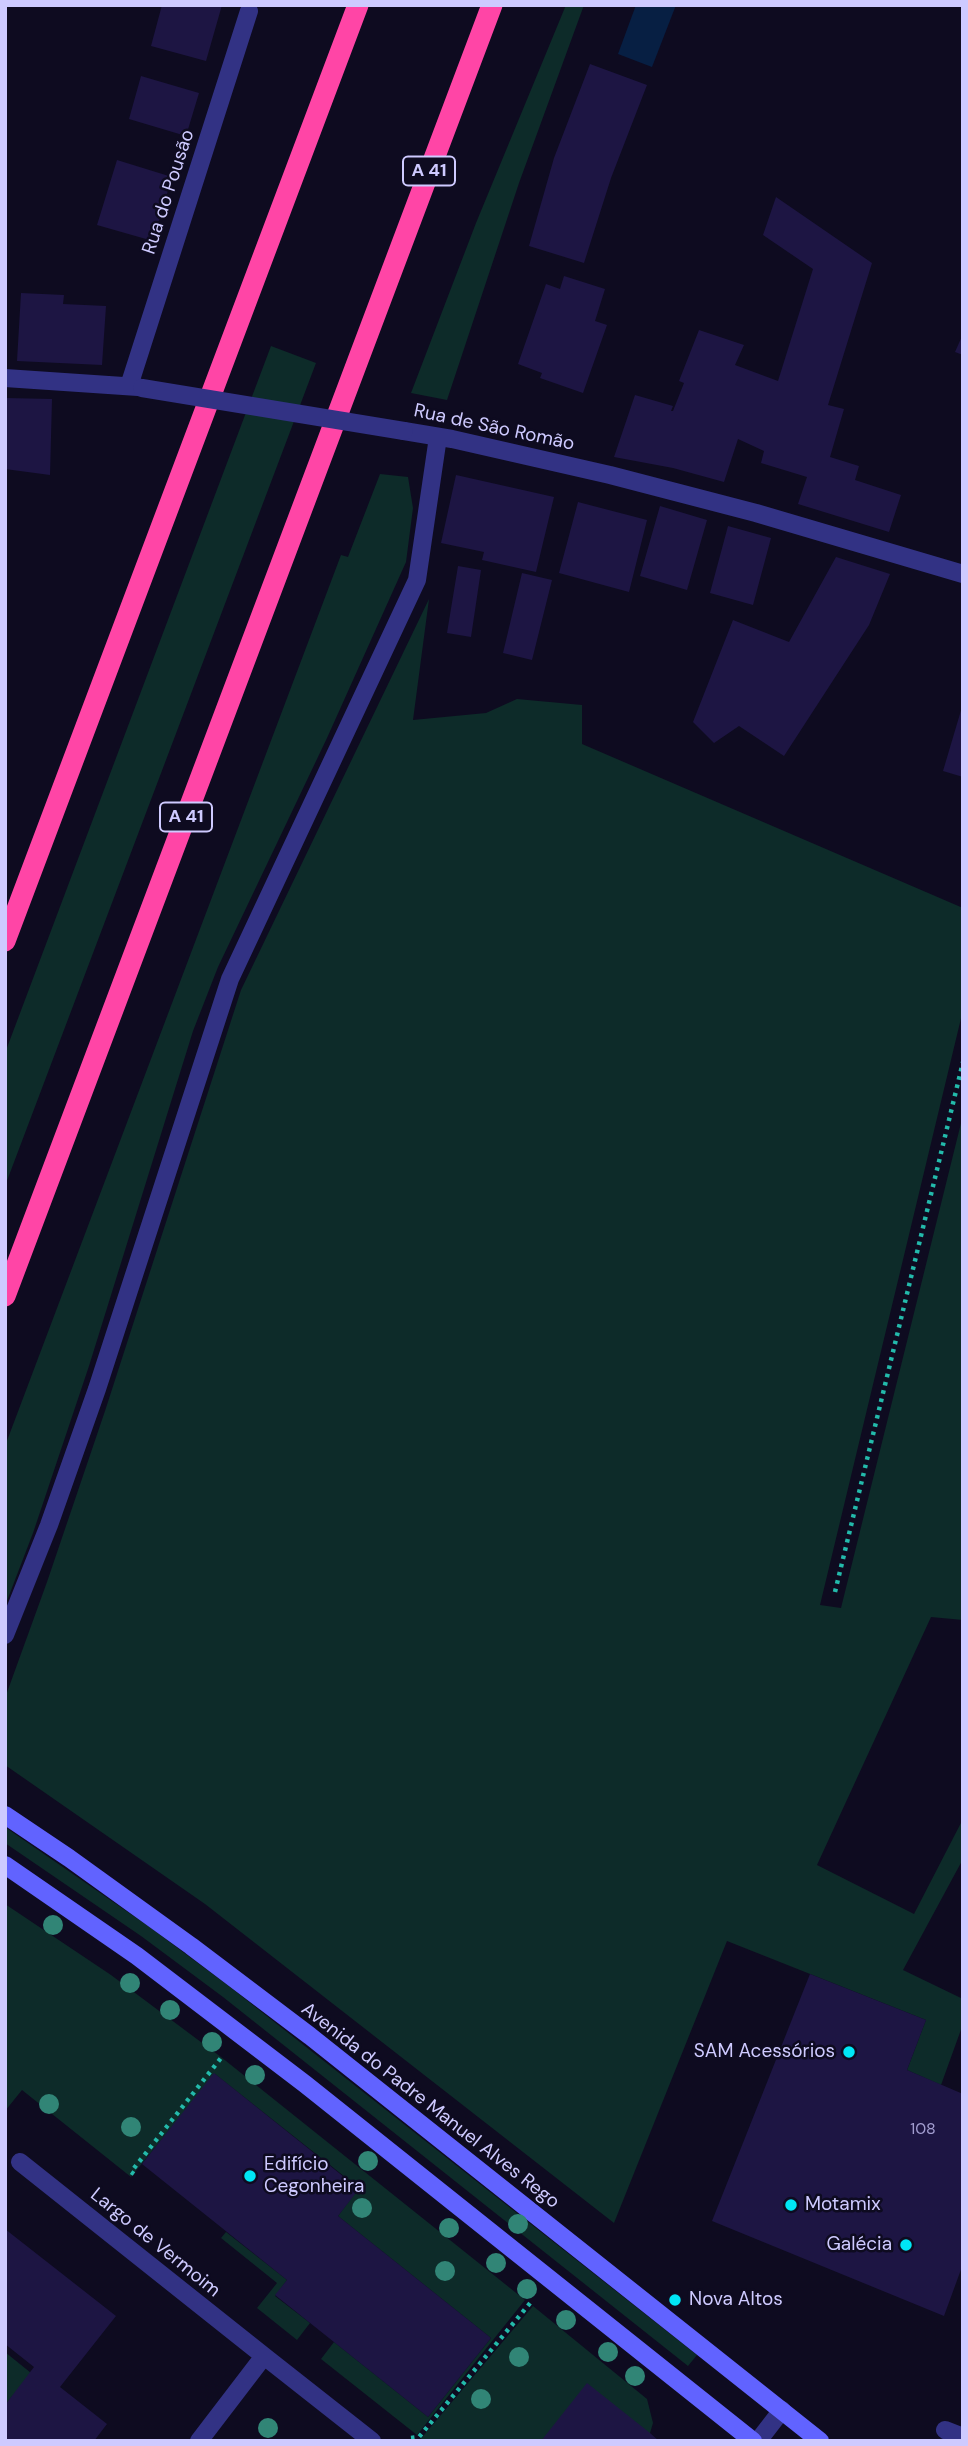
<!DOCTYPE html>
<html>
<head>
<meta charset="utf-8">
<style>
	body { margin:0 }
	#map { position:relative; width:968px; height:2446px; overflow:hidden; background:#0e0b20; font-family:"DM Sans",sans-serif }
	canvas { display:block }
	.frame { position:absolute; inset:0; border:7px solid #cecaff; pointer-events:none }
</style>
</head>
<body>
<div id="map">
<canvas width="968" height="2446"></canvas>
<div class="frame"></div>
</div>
<script>
const g = document.querySelector('canvas').getContext('2d');
g.lineJoin = 'round';
function paint(path, color) {
  g.fillStyle = color;
  g.fill(path, 'evenodd');
}
function shape(rows) {
  const path = new Path2D();
  for (const r of rows) {
    path.moveTo(r[0], r[1]);
    for (let i = 2; i < r.length; i += 2) path.lineTo(r[i], r[i + 1]);
  }
  return path;
}
function strokePath(path, color, width, dash) {
  g.strokeStyle = color;
  g.lineWidth = width;
  g.lineCap = dash ? 'butt' : 'round';
  g.setLineDash(dash || []);
  g.stroke(path);
}
function drawText(font, color, halo, rows, align = 'center') {
  g.font = font + ' "DM Sans",sans-serif';
  g.lineWidth = 5;
  g.setLineDash([]);
  g.textBaseline = 'middle';
  g.strokeStyle = halo;
  g.fillStyle = color;
  for (const [text, x, y, turn = 0] of rows) {
    g.save();
    g.translate(x, y);
    g.rotate((+turn || 0) * Math.PI / 180);
    g.textAlign = isNaN(turn) ? turn : align;
    if (halo) g.strokeText(text, 0, 0);
    g.fillText(text, 0, 0);
    g.restore();
  }
}
paint(shape([
	[566,5,584,5,519,183,447,400,411,393,476,223],
	[271,346,316,363,5,1186,5,1053],
	[380,474,408,477,413,508,406,562,327,738,218,967,193,1031,89,1366,33,1533,5,1606,5,1446,341,555,348,557],
	[429,599,413,720,486,713,517,699,582,705,582,744,963,908,963,1010,820,1605,841,1608,963,1115,963,1620,931,1617,817,1865,914,1914,963,1819,963,1859,903,1970,963,1999,963,2024,941,2085,907,2070,926,2020,727,1941,614,2223,205,1904,5,1765,5,1698,47,1582,105,1411,241,990],
	[5,1827,148,1926,230,1987,697,2355,688,2366,223,1997,141,1936,5,1843],
	[5,1904,111,1975,221,2057,525,2300,417,2435,321,2359,334,2342,428,2417,491,2338,338,2216,359,2188,215,2074,131,2177,22,2090,5,2111],
	[226,2232,287,2280,275,2296,310,2323,297,2340,257,2308,277,2283,221,2238],
	[533,2306,647,2399,653,2423,650,2433,541,2441,419,2441],
	[5,2352,31,2373,5,2405]
]), '#0d2b29');
paint(shape([
	[636,5,676,5,652,67,618,54]
]), '#071f43');
paint(shape([
	[162,5,222,5,206,61,151,46],
	[590,64,647,85,611,178,584,263,529,246,554,158],
	[141,76,199,93,186,136,129,119],
	[117,160,172,177,153,241,97,225],
	[776,197,872,263,828,405,844,409,830,457,859,466,855,480,901,495,889,532,798,504,807,477,761,463,764,451,738,439,724,482,673,468,614,457,635,395,673,406,671,411,673,411,684,383,679,381,699,330,744,345,735,365,778,381,813,269,763,235],
	[564,276,605,289,595,321,607,325,583,393,540,378,542,373,518,364,546,284,560,289],
	[21,293,64,295,63,304,106,306,102,365,17,361],
	[963,334,963,355,955,352],
	[5,398,52,399,50,475,5,469],
	[456,475,554,497,536,572,482,560,484,552,441,543],
	[578,502,647,520,629,592,559,573],
	[660,506,707,520,687,590,640,576],
	[728,526,771,538,753,605,710,593],
	[836,557,890,574,869,625,784,756,739,726,714,743,693,722,733,620,789,642],
	[458,566,481,570,471,637,447,633],
	[522,573,552,580,532,660,503,653],
	[962,707,963,707,963,777,943,771],
	[810,1974,926,2020,907,2070,963,2094,963,2264,944,2316,712,2221],
	[214,2073,359,2189,338,2216,491,2338,428,2417,275,2295,287,2280,142,2164],
	[5,2229,116,2316,60,2387,107,2424,94,2441,5,2441,5,2405,34,2367,5,2344],
	[587,2383,650,2433,659,2441,541,2441]
]), '#1d1543');
strokePath(shape([
	[835,1592,963,1062],
	[134,2174,131,2172,221,2058],
	[411,2438,419,2437,531,2302]
]), '#23baab', 4.5, [3.5, 5]);
strokePath(shape([
	[945,2430,963,2437]
]), '#323284', 18);
strokePath(shape([
	[5,378,138,387],
	[129,386,249,11],
	[404,431,452,439,610,475,756,513,963,574],
	[5,1635,49,1525,97,1389,230,979,417,580,438,437],
	[20,2162,264,2356,199,2441],
	[264,2356,372,2441],
	[758,2441,782,2410]
]), '#323284', 18);
strokePath(shape([
	[5,1815,69,1858,191,1946,310,2036,820,2441],
	[5,1865,137,1956,305,2084,753,2441]
]), '#6163ff', 18);
strokePath(shape([
	[5,941,358,5],
	[5,1296,492,5]
]), '#ff45a6', 21);
strokePath(shape([
	[142,388,404,431]
]), '#323284', 18);
g.fillStyle = '#318576';
for (const [x, y] of [
	[53,1925],
	[130,1983],
	[170,2010],
	[212,2042],
	[255,2075],
	[49,2104],
	[131,2127],
	[368,2161],
	[362,2208],
	[518,2224],
	[449,2228],
	[496,2263],
	[445,2271],
	[527,2289],
	[566,2320],
	[608,2352],
	[519,2357],
	[635,2376],
	[481,2399],
	[268,2428]
]) {
  g.beginPath();
  g.arc(x, y, 10, 0, 2 * Math.PI);
  g.fill();
}
for (const [x, y, r, color] of [
	[849,2052,7,"#00e6f5"],
	[250,2176,7,"#00e6f5"],
	[791,2205,7,"#00e6f5"],
	[906,2245,7,"#00e6f5"],
	[675,2300,7,"#00e6f5"]
]) {
  const dot = new Path2D();
  dot.arc(x, y, r, 0, 2 * Math.PI);
  g.fillStyle = color;
  g.fill(dot);
  strokePath(dot, '#0e0b20', 2.5);
}
drawText('16px', '#a29dd0', null, [
	["108",923,2130]
]);
for (const [x, y, w] of [
	[429,171,52],
	[186,817,52]
]) {
  const box = new Path2D();
  box.roundRect(x - w / 2, y - 14.5, w, 29, 5);
  g.fillStyle = '#0e0b20';
  g.fill(box);
  strokePath(box, '#cecaff', 2);
}
drawText('bold 18px', '#cecaff', null, [
	["A 41",429,171],
	["A 41",186,817]
]);
drawText('19px', '#cecaff', '#0e0b20', [
	["Rua do Pousão",169,192,-72],
	["Rua de São Romão",494,428,12],
	["Avenida do Padre Manuel Alves Rego",430,2106,38],
	["Largo de Vermoim",155,2243,39]
]);
drawText('19px', '#cecaff', '#0e0b20', [
	["SAM Acessórios",835,2052,"right"],
	["Edifício",264,2165],
	["Cegonheira",264,2187],
	["Motamix",805,2205],
	["Galécia",892,2245,"right"],
	["Nova Altos",689,2300]
], 'left');
</script>
</body>
</html>
